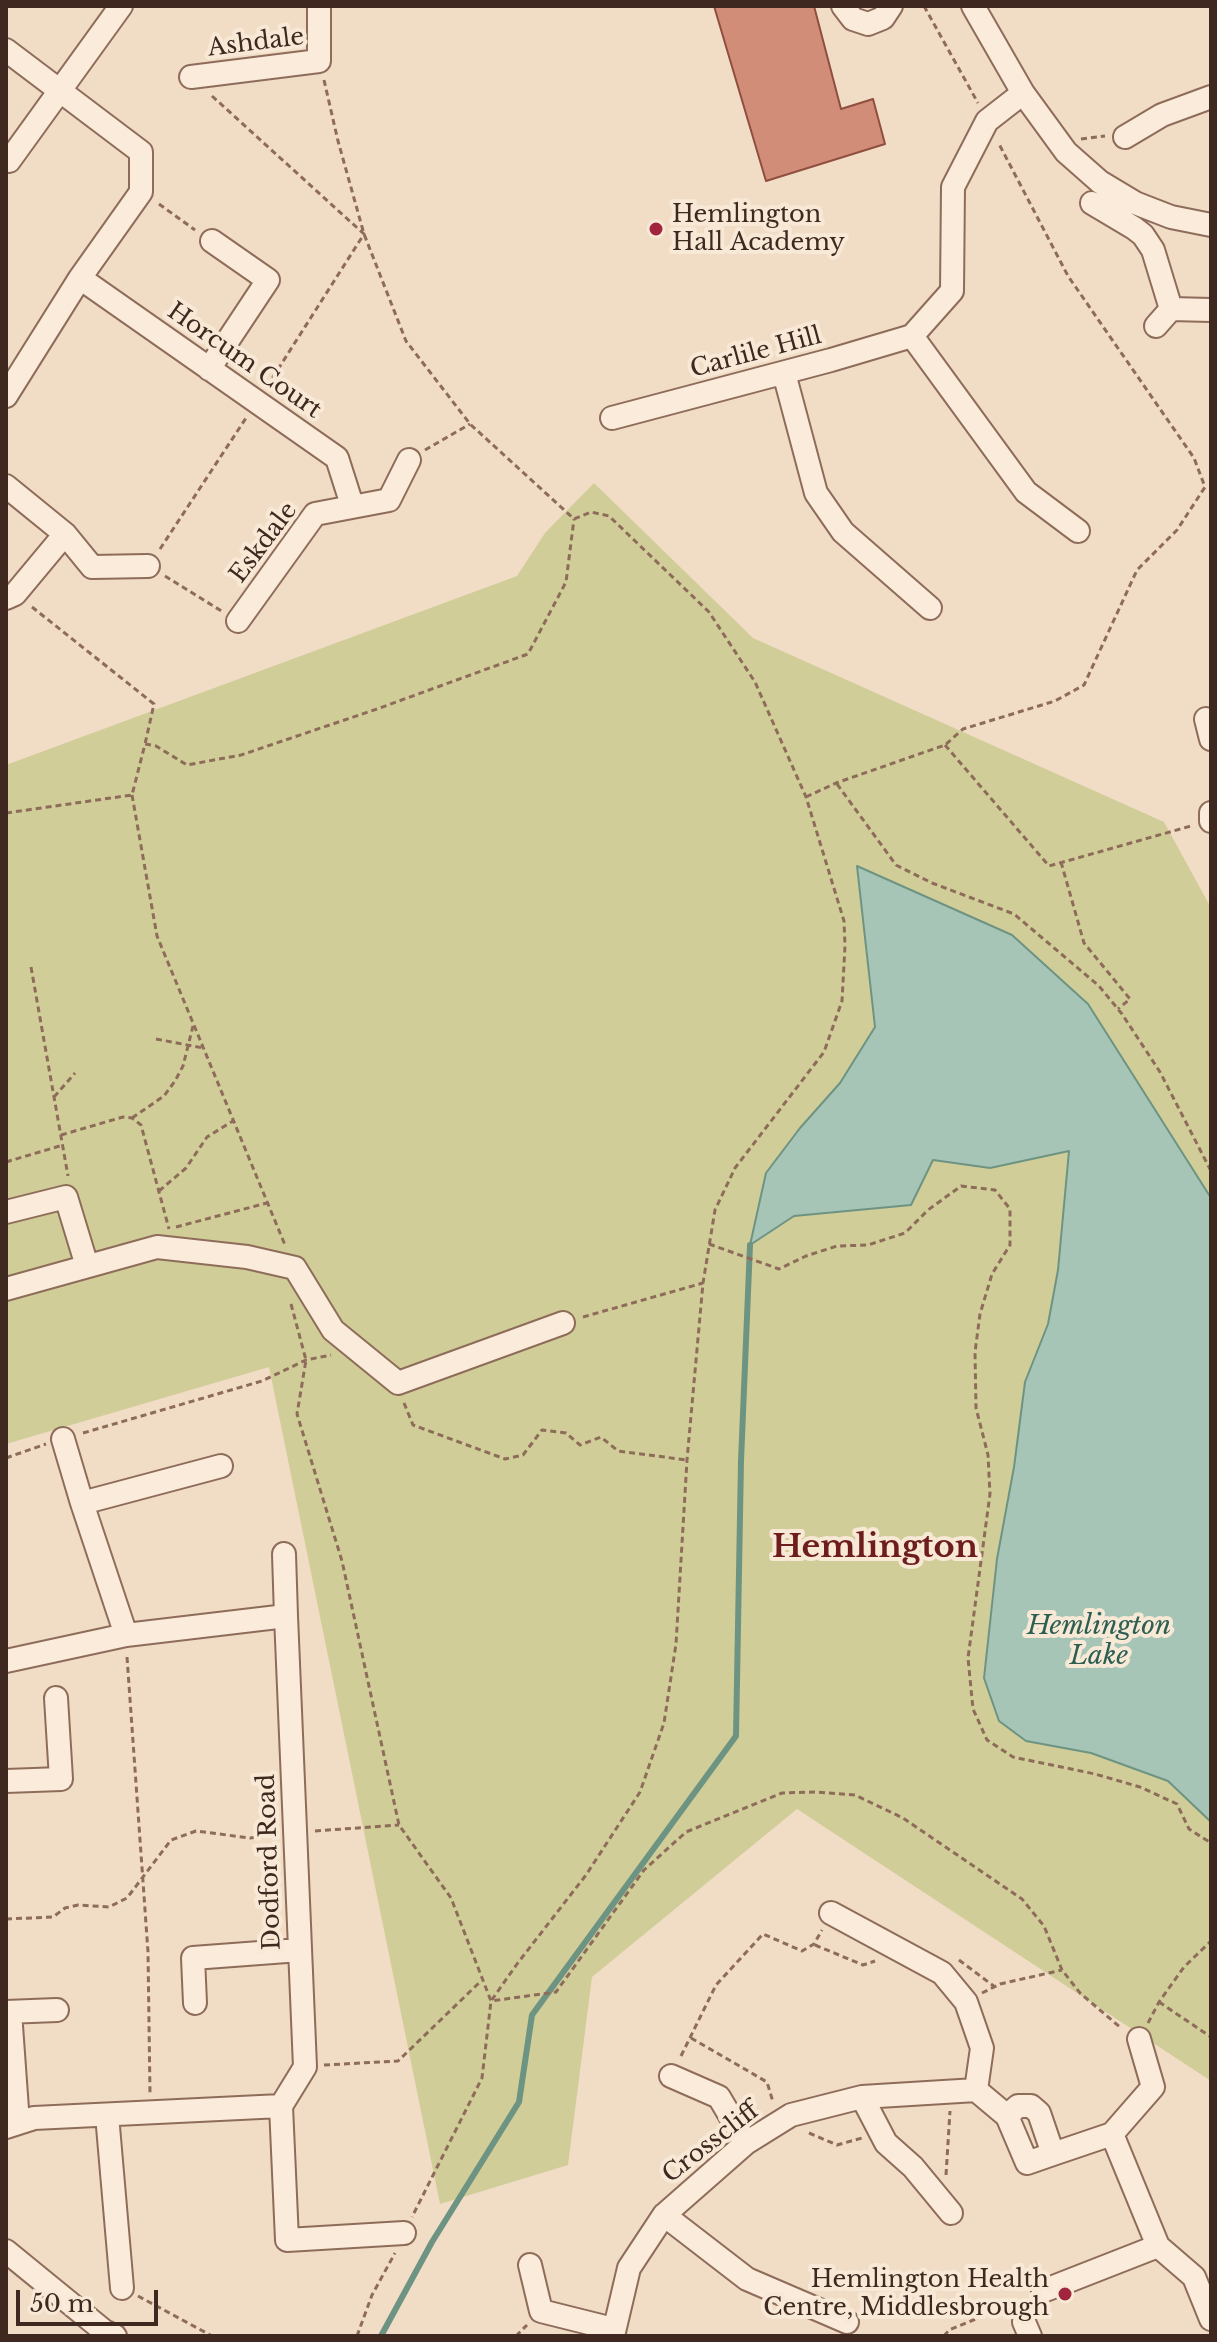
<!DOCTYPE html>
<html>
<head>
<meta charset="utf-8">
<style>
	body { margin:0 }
	#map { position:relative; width:1217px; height:2342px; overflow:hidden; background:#f1dcc6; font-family:"Libre Baskerville",serif }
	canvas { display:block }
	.frame { position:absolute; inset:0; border:8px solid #3e281f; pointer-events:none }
	.scale { position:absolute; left:16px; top:2290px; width:142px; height:36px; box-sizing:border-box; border:4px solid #3e281f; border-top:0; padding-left:10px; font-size:24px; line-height:28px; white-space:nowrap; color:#3e281f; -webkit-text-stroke:6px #f8e8d6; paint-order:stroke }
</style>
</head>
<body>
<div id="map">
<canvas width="1217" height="2342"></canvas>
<div class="frame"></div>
<div class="scale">50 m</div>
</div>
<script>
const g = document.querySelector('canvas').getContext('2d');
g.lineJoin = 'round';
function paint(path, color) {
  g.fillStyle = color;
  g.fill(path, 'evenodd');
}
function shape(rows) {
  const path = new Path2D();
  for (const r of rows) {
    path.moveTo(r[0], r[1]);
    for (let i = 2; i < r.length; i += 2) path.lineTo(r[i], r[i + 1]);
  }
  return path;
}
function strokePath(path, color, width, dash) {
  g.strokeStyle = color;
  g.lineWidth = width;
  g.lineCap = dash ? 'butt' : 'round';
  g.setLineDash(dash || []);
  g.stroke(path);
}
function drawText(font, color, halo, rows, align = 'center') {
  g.font = font + ' "Libre Baskerville",serif';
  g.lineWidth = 8;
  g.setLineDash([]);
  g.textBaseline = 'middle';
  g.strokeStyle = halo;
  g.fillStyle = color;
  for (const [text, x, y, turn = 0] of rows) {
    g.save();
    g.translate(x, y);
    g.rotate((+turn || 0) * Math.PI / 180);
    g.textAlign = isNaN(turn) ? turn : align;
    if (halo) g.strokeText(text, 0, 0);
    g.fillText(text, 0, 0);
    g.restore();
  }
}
paint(shape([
	[594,483,753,638,1164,822,1211,908,1211,2081,797,1809,592,1977,568,2165,440,2204,269,1367,6,1444,6,765,517,576,545,533]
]), '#d1cd98');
const water = shape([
	[857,866,1012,935,1088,1004,1211,1198,1211,1822,1168,1781,1091,1753,1026,1741,999,1721,984,1678,997,1559,1014,1467,1025,1382,1048,1324,1058,1270,1069,1151,990,1168,933,1160,911,1205,794,1216,750,1245,766,1173,800,1128,840,1083,875,1027,857,866]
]);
paint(water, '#a7c5b7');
strokePath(water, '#6d9483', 2);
strokePath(shape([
	[381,2336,432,2242,519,2102,532,2015,736,1736,741,1461,750,1245]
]), '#6d9483', 6);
const building = shape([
	[714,6,814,6,841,109,873,99,885,144,766,181,714,6]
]);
paint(building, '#d28d79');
strokePath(building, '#8f4f3e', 2);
const minor = shape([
	[843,6,853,19,868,24,883,18,891,6],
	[973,6,1023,93,1066,152,1100,182,1135,203,1171,217,1211,225],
	[6,50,141,152,141,192,80,278,6,396],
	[191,77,319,61,319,6],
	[1125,137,1162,115,1211,97],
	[9,161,121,6],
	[1092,203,1134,228,1143,235,1153,250,1171,309,1156,326],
	[80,278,337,458,352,505],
	[1171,309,1211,310],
	[912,336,1026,492,1078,531],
	[209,369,268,280,212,241],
	[784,373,816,493,843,532,930,608],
	[612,418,831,360,912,336,952,291,953,187,987,121,1023,93],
	[6,486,65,534,92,567,148,566],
	[6,598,15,594,65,534],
	[238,621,315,514,389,500,409,460],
	[1206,719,1211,739],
	[1211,813,1211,821],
	[6,1212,66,1197,87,1266],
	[6,1289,157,1247,247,1257,295,1268,333,1330,398,1383,563,1323],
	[63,1439,82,1503],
	[284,1554,286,1616],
	[126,1635,82,1503,221,1466],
	[6,1661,126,1635,286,1616,305,2067,281,2106,34,2118,6,2127],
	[6,1781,61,1779,56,1698],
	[831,1913,942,1973,966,2002,982,2048,976,2090],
	[195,2003,193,1958,300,1950],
	[6,2012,57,2010],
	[10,2012,18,2123],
	[671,2076,719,2097,746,2143],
	[862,2097,886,2143,913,2167,951,2213],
	[281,2106,287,2240,404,2233],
	[107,2115,122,2288],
	[1053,2154,1112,2134],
	[664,2215,747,2279,847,2322],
	[1158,2246,1194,2277,1211,2319],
	[6,2251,104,2331,115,2336],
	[530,2265,541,2311,613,2329],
	[1043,2291,1158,2246,1112,2134,1153,2087,1139,2039],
	[1024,2322,1030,2336],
	[613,2336,629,2268,664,2215,746,2143,791,2115,862,2097,976,2090,1007,2116,1027,2163,1053,2154,1039,2113,1031,2106,1018,2106,1007,2116]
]);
strokePath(minor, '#8e6c5a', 26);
strokePath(shape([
	[924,6,978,103],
	[324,80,338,141,364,234,406,341,470,424,574,519,591,512,609,516,709,612,755,682,806,797,844,921,845,946,842,1001,824,1052,735,1168,715,1210,703,1283,687,1460,676,1644,664,1723,640,1792,586,1875,517,1964,491,2001,482,2078,412,2217],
	[212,96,364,234,268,385],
	[1081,139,1105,136],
	[159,204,195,230],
	[425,450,470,424],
	[160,549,246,418],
	[165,576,223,612],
	[32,607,154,704,145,744],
	[945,745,1049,866,1191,826],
	[837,784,896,865,932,883,1014,914,1099,986,1122,1014,1160,1072,1211,1171],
	[132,795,157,936,285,1245],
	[806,797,836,783,945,745,963,729,1055,701,1084,685,1137,570,1177,530,1205,487,1194,458,1068,276,998,142],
	[6,813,132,795,145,744,156,746,187,765,241,755,377,709,528,654,566,582,574,519],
	[1061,862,1084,943,1130,999,1118,1009],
	[31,967,68,1176],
	[156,1039,203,1048],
	[54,1097,75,1073],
	[132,1118,164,1096,175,1081,183,1066,193,1026],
	[61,1135,123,1117,132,1118,141,1125,169,1229],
	[6,1162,63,1145],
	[159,1191,186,1168,207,1137,233,1121],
	[176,1227,267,1203],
	[709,1244,779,1269,806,1256,837,1246,868,1245,905,1233,928,1210,961,1186,995,1190,1010,1209,1010,1245,992,1274,980,1314,975,1352,976,1408,988,1455,990,1494,968,1658,973,1709,987,1740,1013,1757,1095,1774,1140,1787,1177,1804,1189,1829,1211,1843],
	[291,1304,306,1360,297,1414,342,1561,399,1825,451,1898,491,2001,556,1992,644,1870,686,1832,782,1793,816,1792,855,1795,903,1818,1022,1899,1044,1926,1062,1970,1080,1993,1121,2028],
	[583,1317,703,1283],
	[404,1403,413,1425,505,1459,523,1455,542,1430,566,1433,580,1445,601,1437,618,1451,687,1460],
	[83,1433,262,1381,306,1360,331,1355],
	[6,1458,46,1444],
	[127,1657,148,1952,150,2093],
	[315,1831,399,1825],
	[6,1919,53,1917,65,1908,78,1905,109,1907,127,1898,171,1840,196,1831,250,1838,276,1835],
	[815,1945,863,1965,875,1961],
	[959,1960,995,1987],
	[982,1993,1000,1984,1062,1970],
	[1159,2002,1211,2037],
	[1148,2023,1159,2002,1184,1967,1211,1941],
	[691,2038,767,2082,773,2102],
	[681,2056,716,1985,763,1934,802,1951,814,1944,822,1930],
	[324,2065,398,2061,481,1981],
	[809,2133,837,2145,862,2138],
	[946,2175,950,2111],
	[138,2296,212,2336],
	[357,2336,372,2295,395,2253],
	[516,2336,527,2325],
	[944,2336,949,2330,1012,2304]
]), '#8e6c5a', 3, [6, 4]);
strokePath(minor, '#fbebda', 22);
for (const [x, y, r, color] of [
	[656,229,8,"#a2253e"],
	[1065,2294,8,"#a2253e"]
]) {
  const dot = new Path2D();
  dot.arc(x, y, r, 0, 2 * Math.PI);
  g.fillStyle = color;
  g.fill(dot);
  strokePath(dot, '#f8e8d6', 3);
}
drawText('24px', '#3e281f', '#f8e8d6', [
	["Ashdale",256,43,-7],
	["Carlile Hill",756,353,-15],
	["Horcum Court",244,361,35],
	["Eskdale",264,543,-53],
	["Dodford Road",270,1862,-92],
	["Crosscliff",711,2143,-38]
]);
drawText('24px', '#3e281f', '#f8e8d6', [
	["Hemlington",672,215],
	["Hall Academy",672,243],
	["Hemlington Health",1049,2280,"right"],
	["Centre, Middlesbrough",1049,2308,"right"]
], 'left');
drawText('italic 26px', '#2d5e52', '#f8e8d6', [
	["Hemlington",1099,1627],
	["Lake",1099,1657]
]);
drawText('bold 32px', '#6d1d1b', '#f8e8d6', [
	["Hemlington",875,1548]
]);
</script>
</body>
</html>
